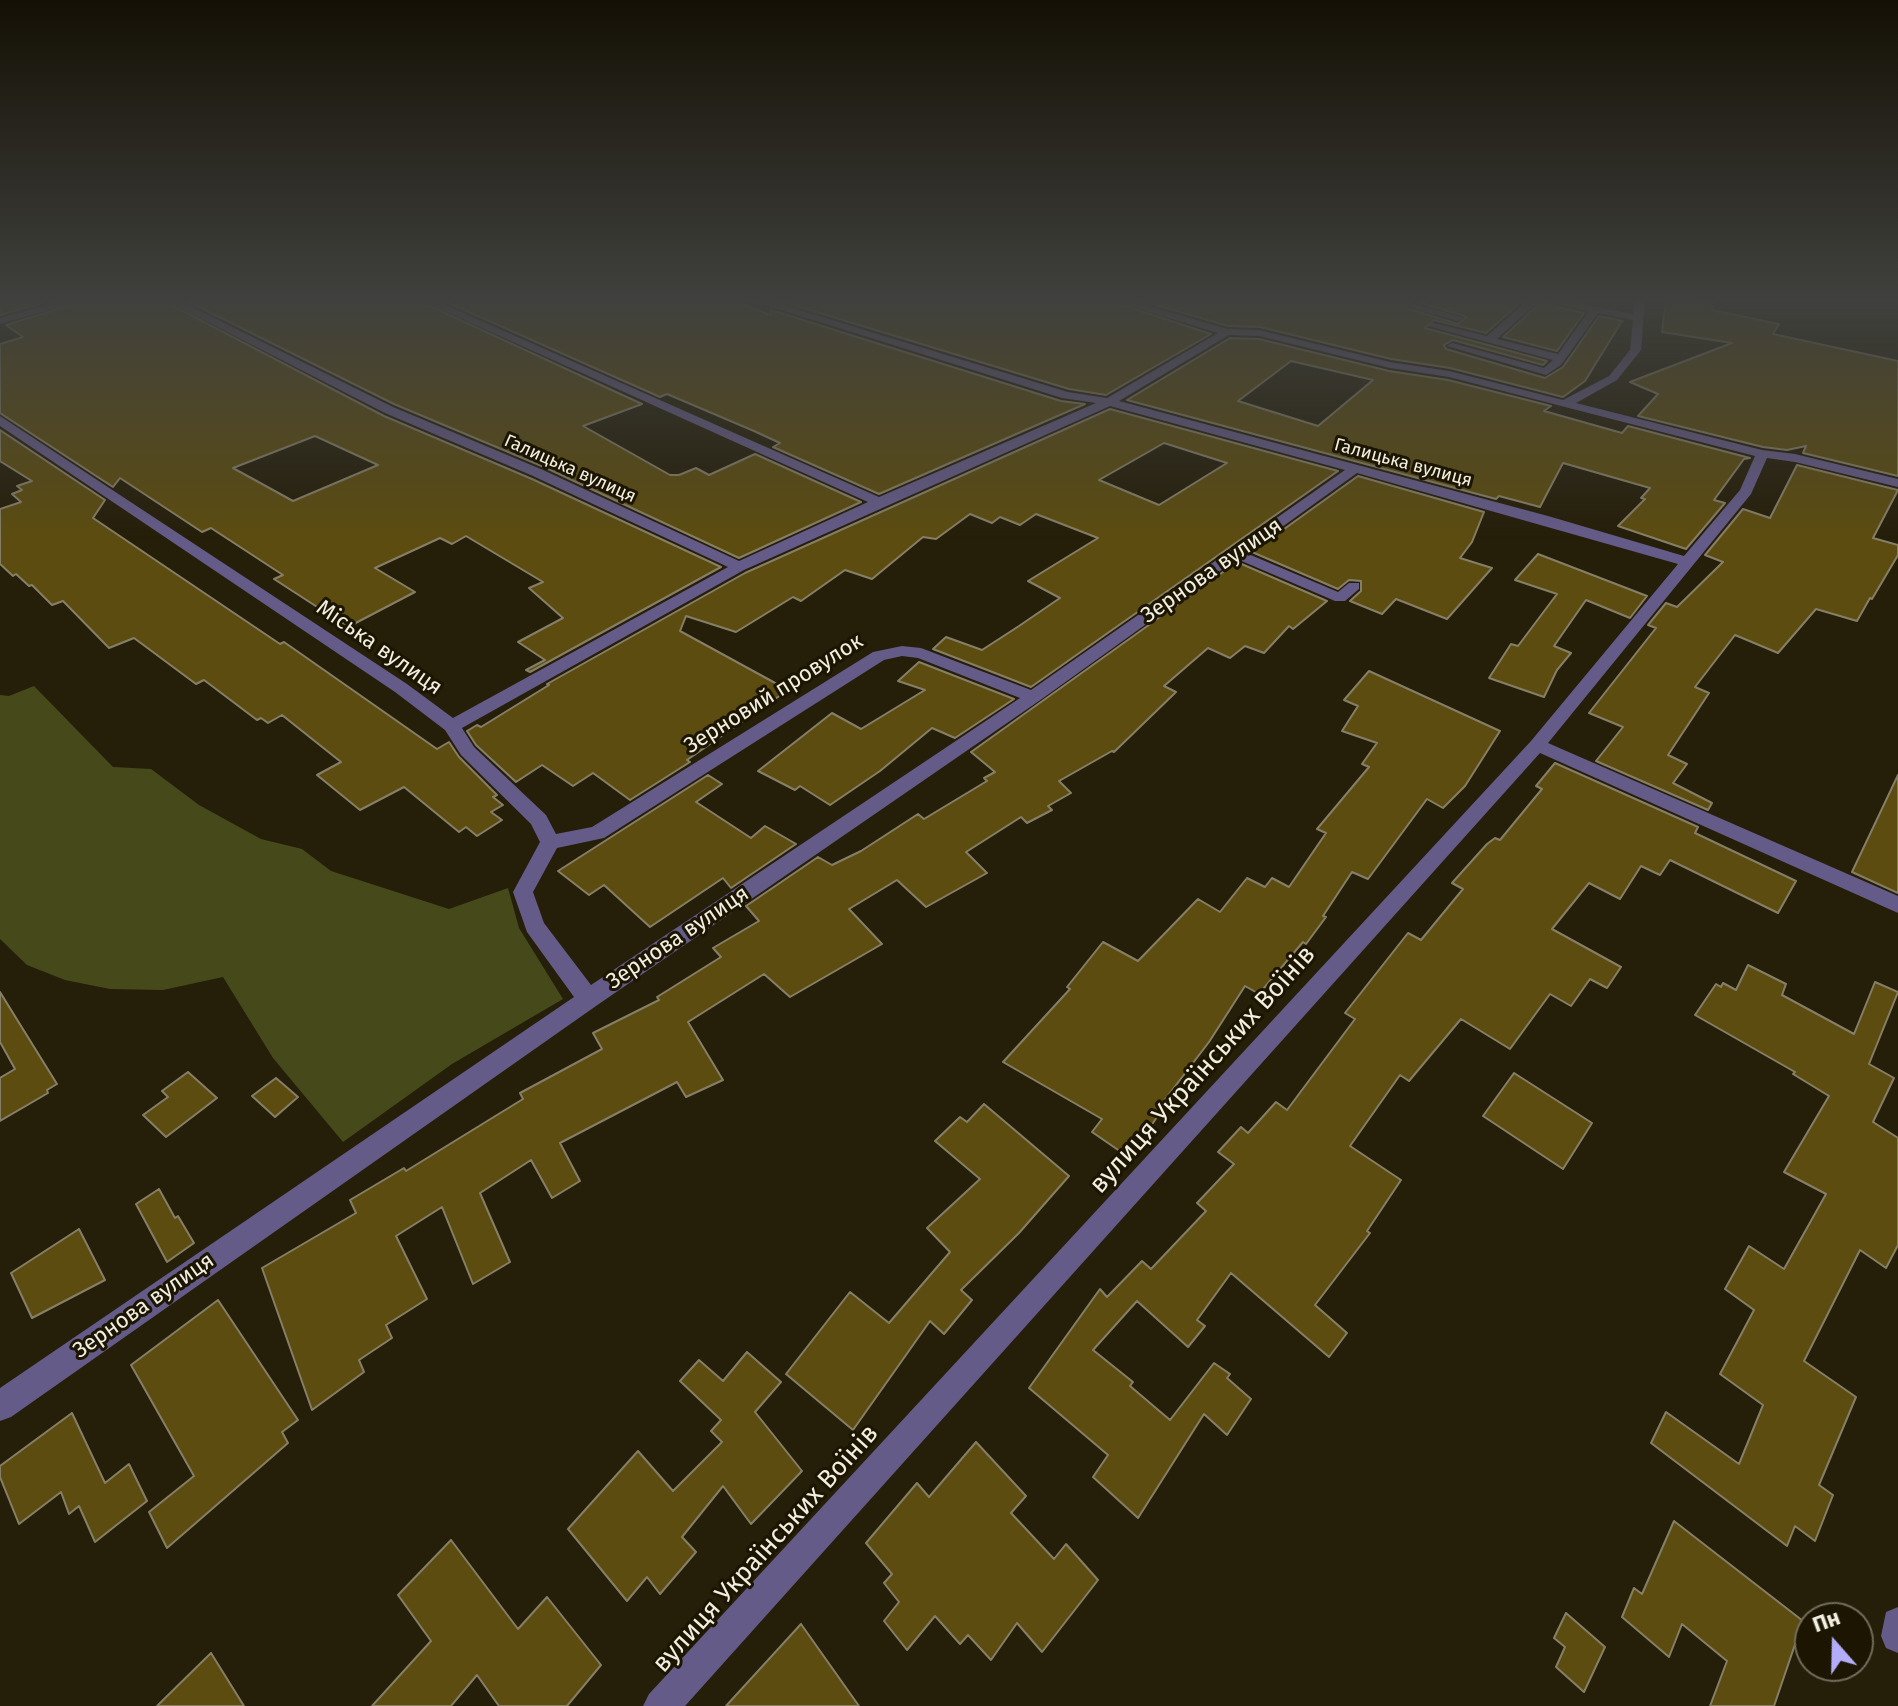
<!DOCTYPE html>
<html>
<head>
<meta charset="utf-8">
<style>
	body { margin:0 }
	#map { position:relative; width:1898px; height:1706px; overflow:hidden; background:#251e09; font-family:"Fira Sans",sans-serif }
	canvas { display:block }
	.north { position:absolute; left:1794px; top:1602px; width:80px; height:80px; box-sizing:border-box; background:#1b1502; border:2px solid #716c5b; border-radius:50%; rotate:340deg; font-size:22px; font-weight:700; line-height:32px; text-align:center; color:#f2eee1 }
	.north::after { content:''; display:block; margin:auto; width:28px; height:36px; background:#b3adf9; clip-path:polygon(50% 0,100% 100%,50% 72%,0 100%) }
</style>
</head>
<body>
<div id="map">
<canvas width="1898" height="1706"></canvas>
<div class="north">Пн</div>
</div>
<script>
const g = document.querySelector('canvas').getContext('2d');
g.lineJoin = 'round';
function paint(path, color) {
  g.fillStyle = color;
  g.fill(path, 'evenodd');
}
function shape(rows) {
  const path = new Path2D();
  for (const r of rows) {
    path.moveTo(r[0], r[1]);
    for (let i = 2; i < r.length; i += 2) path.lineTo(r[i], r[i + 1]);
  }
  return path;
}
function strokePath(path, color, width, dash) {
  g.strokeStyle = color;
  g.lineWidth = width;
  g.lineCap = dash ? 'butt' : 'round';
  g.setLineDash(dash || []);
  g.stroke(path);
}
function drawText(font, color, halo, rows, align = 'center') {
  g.font = font + ' "Fira Sans",sans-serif';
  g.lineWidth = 6;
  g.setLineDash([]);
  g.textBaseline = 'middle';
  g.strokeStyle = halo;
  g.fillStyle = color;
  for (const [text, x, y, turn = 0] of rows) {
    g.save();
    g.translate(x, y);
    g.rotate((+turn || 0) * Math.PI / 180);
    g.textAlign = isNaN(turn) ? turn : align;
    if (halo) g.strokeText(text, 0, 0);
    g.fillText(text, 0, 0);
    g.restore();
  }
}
paint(shape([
	[34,686,113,767,151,769,199,805,261,839,302,849,331,871,449,909,508,888,519,928,563,999,452,1064,343,1142,273,1058,223,977,163,990,110,989,65,980,27,965,0,939,0,695,9,696]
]), '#464a1b');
const building = shape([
	[0,300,54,300,0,315,0,300],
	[87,300,162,300,384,416,532,479,721,567,530,672,526,670,545,660,518,642,563,618,529,588,543,582,466,536,452,544,440,538,375,568,415,592,348,627,274,579,283,575,211,528,202,532,120,478,113,487,0,413,0,344,23,337,6,325,87,300],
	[315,436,378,465,293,501,233,468,315,436],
	[185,300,417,300,642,404,583,426,670,475,679,475,696,468,709,475,755,454,861,502,739,558,544,467,394,404,185,300],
	[442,300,710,300,716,303,732,300,770,315,771,310,1061,401,1085,404,879,494,773,447,780,443,754,431,667,394,660,397,442,300],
	[777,300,1107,300,1211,334,1106,395,1069,389,777,300],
	[1139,300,1380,300,1458,324,1467,317,1413,300,1523,300,1486,333,1434,320,1425,328,1547,361,1543,365,1453,340,1444,345,1446,349,1545,378,1563,367,1599,316,1622,321,1585,381,1563,397,1450,368,1391,359,1260,327,1228,326,1139,300],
	[1666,300,1715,304,1712,310,1779,324,1773,334,1898,361,1898,476,1803,453,1806,446,1787,450,1763,447,1638,416,1658,394,1630,382,1732,343,1662,332,1666,300],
	[1540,303,1584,313,1557,351,1503,337,1540,303],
	[1230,338,1259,339,1389,371,1448,380,1551,406,1544,411,1622,433,1628,426,1750,458,1744,459,1714,500,1725,503,1686,549,1618,526,1645,499,1641,498,1650,488,1563,463,1540,507,1499,496,1496,499,1127,400,1230,338],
	[1291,361,1373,380,1318,426,1238,401,1291,361],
	[1110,409,1338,471,1031,687,933,649,946,637,982,650,1019,626,1060,598,1028,581,1098,538,1036,514,1020,525,1000,517,992,523,970,514,936,539,923,537,872,579,845,570,801,601,793,597,736,632,686,616,680,631,788,690,687,760,690,762,630,800,593,773,573,786,542,765,516,782,476,745,467,731,477,725,481,727,549,685,547,684,745,573,1110,409],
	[1164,443,1227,463,1159,505,1099,480,1164,443],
	[0,430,105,500,93,518,280,644,284,642,437,749,449,742,459,757,497,795,493,797,503,805,491,812,502,820,477,836,466,827,459,832,404,787,360,810,317,775,341,762,282,715,268,723,261,718,257,720,204,680,196,684,134,638,109,648,63,601,52,605,32,585,29,586,16,574,13,576,0,564,0,509,21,502,12,494,22,490,17,486,32,481,0,461,0,430],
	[1797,465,1898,490,1873,538,1898,545,1898,555,1872,599,1870,598,1857,621,1816,609,1778,653,1735,635,1695,687,1709,693,1668,755,1687,764,1673,783,1712,803,1708,810,1596,761,1623,727,1589,713,1656,628,1648,625,1666,603,1677,607,1723,562,1705,555,1743,509,1770,518,1797,465],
	[1358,476,1484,512,1472,542,1460,558,1492,568,1447,619,1396,599,1382,614,1350,601,1361,591,1361,581,1349,580,1338,589,1252,552,1358,476],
	[1538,554,1647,596,1630,618,1586,600,1554,646,1571,653,1557,670,1544,697,1489,678,1511,644,1518,646,1557,594,1515,580,1538,554],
	[1237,562,1327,601,1293,629,1289,626,1264,653,1245,646,1230,658,1208,648,1164,686,1176,692,1114,752,1112,751,1059,781,1071,793,1048,806,1052,810,1027,823,1021,817,966,852,987,873,926,907,897,880,849,909,882,944,790,997,764,974,688,1022,723,1080,686,1097,677,1082,560,1143,580,1181,552,1198,531,1160,480,1193,510,1262,473,1284,442,1207,396,1236,427,1299,386,1325,392,1338,359,1360,364,1372,312,1410,262,1268,356,1213,350,1200,404,1168,406,1171,523,1099,520,1093,602,1049,593,1033,659,1000,657,997,721,957,713,948,759,921,746,906,818,857,832,865,861,851,918,814,924,819,987,781,984,778,995,772,971,752,1237,562],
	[919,662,1014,699,955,738,932,728,880,771,830,805,800,786,795,790,758,771,832,713,861,729,925,690,898,681,919,662],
	[1369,671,1500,731,1465,786,1443,808,1427,799,1368,879,1352,872,1323,916,1326,917,1306,944,1303,942,1259,994,1245,986,1209,1042,1160,1106,1163,1108,1149,1129,1144,1126,1124,1154,1092,1132,1102,1119,1003,1062,1070,989,1067,987,1103,942,1138,961,1198,899,1220,912,1247,878,1265,887,1272,878,1289,887,1326,833,1317,829,1369,767,1362,764,1377,743,1342,731,1358,706,1344,700,1369,671],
	[1555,763,1698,827,1695,833,1796,881,1778,913,1670,860,1660,875,1641,866,1620,899,1589,883,1552,929,1621,967,1607,988,1590,979,1571,1006,1550,994,1510,1049,1461,1019,1409,1081,1400,1075,1350,1146,1401,1180,1367,1231,1370,1233,1315,1305,1347,1333,1329,1357,1231,1273,1197,1320,1205,1326,1188,1347,1137,1301,1093,1350,1133,1382,1130,1386,1170,1420,1214,1363,1230,1374,1227,1378,1251,1399,1227,1435,1204,1414,1138,1518,1093,1477,1108,1455,1029,1388,1100,1289,1107,1297,1142,1261,1151,1269,1206,1211,1197,1203,1234,1164,1218,1152,1241,1127,1248,1133,1276,1102,1287,1110,1355,1019,1345,1013,1408,933,1421,940,1463,889,1452,883,1487,844,1495,838,1500,840,1542,789,1536,786,1555,763],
	[708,775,722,784,696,802,751,838,765,826,796,844,731,888,723,878,650,927,604,885,589,895,558,871,708,775],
	[1898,775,1898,893,1852,872,1898,775],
	[1748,965,1786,984,1782,995,1854,1034,1875,982,1898,992,1869,1064,1894,1078,1873,1122,1898,1138,1898,1245,1886,1268,1860,1250,1804,1361,1856,1397,1819,1485,1833,1495,1815,1541,1795,1526,1787,1546,1651,1443,1666,1412,1739,1464,1763,1405,1720,1374,1754,1310,1725,1289,1749,1246,1784,1269,1826,1194,1784,1172,1829,1096,1793,1074,1795,1072,1695,1015,1716,984,1721,987,1723,983,1736,990,1748,965],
	[0,992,57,1084,47,1090,48,1093,0,1121,0,1078,15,1069,0,1042,0,992],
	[188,1072,217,1098,166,1137,143,1115,168,1097,162,1091,188,1072],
	[1514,1073,1592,1123,1563,1169,1483,1116,1514,1073],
	[276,1078,298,1097,275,1117,252,1096,276,1078],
	[984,1104,1069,1176,1019,1233,961,1290,972,1300,944,1334,930,1321,853,1430,786,1374,850,1292,889,1323,950,1252,927,1228,980,1179,935,1141,960,1117,967,1122,984,1104],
	[159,1189,175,1218,178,1216,194,1243,167,1262,136,1204,159,1189],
	[79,1229,105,1280,32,1318,11,1273,79,1229],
	[218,1300,298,1420,282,1432,288,1443,167,1548,149,1512,194,1476,131,1365,218,1300],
	[747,1352,781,1382,755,1412,802,1471,751,1524,723,1486,682,1537,696,1552,660,1594,647,1577,627,1601,568,1529,638,1451,673,1491,722,1442,711,1431,721,1420,680,1381,699,1360,723,1381,747,1352],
	[72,1413,105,1483,129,1464,147,1501,95,1542,79,1506,69,1514,61,1492,19,1524,0,1477,0,1466,72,1413],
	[976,1442,1026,1496,1011,1513,1054,1559,1066,1544,1098,1580,1042,1652,1017,1623,991,1660,968,1635,960,1644,935,1616,907,1650,884,1621,899,1602,884,1583,892,1574,866,1543,917,1483,929,1497,976,1442],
	[1674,1521,1803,1621,1774,1706,1710,1706,1727,1661,1682,1624,1669,1657,1622,1617,1634,1588,1642,1594,1674,1521],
	[451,1540,518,1629,547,1597,601,1665,567,1706,499,1706,477,1675,451,1706,372,1706,431,1641,398,1595,451,1540],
	[1566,1613,1605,1647,1584,1692,1556,1667,1565,1647,1554,1638,1566,1613],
	[801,1624,859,1706,726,1706,801,1624],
	[211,1653,244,1706,157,1706,211,1653]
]);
paint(building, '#5c4c10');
strokePath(building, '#867f67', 2);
paint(shape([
	[66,300,84,300,0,324,0,318,66,300],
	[165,300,178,300,393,407,543,470,739,561,868,502,420,300,434,300,879,497,1096,403,1062,398,750,300,766,300,1068,392,1107,398,1218,333,1110,300,1127,300,1228,329,1259,330,1390,362,1449,371,1563,400,1609,376,1630,350,1633,320,1598,313,1561,365,1546,375,1447,346,1452,343,1544,368,1553,360,1428,326,1433,323,1487,336,1528,300,1539,300,1497,339,1558,354,1589,311,1540,300,1562,300,1633,314,1635,300,1645,300,1641,350,1617,380,1576,403,1762,450,1795,454,1898,479,1898,487,1795,462,1767,458,1751,494,1548,743,1898,896,1898,913,1540,753,685,1706,643,1706,649,1694,1531,741,1678,564,1357,473,1246,553,1338,592,1349,583,1359,583,1359,589,1345,601,1335,601,1237,559,1039,701,596,1006,11,1417,0,1421,0,1388,574,997,527,932,513,892,540,842,531,824,461,755,445,730,395,692,0,426,0,416,407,684,453,718,728,567,533,476,385,413,165,300],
	[1229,335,1259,336,1390,368,1449,377,1755,456,1740,490,1684,556,1548,516,1119,401,1229,335],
	[1110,406,1345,470,1031,690,921,648,902,646,873,652,592,827,556,834,546,815,474,747,462,728,744,570,1110,406],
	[902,656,918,658,1020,698,591,985,544,923,533,892,557,848,604,838,884,660,902,656],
	[1383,300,1401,300,1464,318,1459,321,1383,300],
	[1898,1607,1898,1653,1886,1648,1881,1636,1886,1612,1898,1607]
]), '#655b88');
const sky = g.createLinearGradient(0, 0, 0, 539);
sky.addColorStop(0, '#141005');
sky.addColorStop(0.56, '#40413e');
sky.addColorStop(1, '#40413e00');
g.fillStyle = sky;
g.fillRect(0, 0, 1898, 539);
drawText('18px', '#f2eee1', '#1b1502', [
	["Галицька вулиця",1403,463,15],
	["Галицька вулиця",570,469,24]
]);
drawText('22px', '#f2eee1', '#1b1502', [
	["Зернова вулиця",1212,571,-35],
	["Міська вулиця",379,648,35],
	["Зерновий провулок",774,694,-32],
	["Зернова вулиця",678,938,-34],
	["Зернова вулиця",144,1306,-35]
]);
drawText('26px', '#f2eee1', '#1b1502', [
	["вулиця Українських Воїнів",1203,1070,-48],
	["вулиця Українських Воїнів",766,1549,-48]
]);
</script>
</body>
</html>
